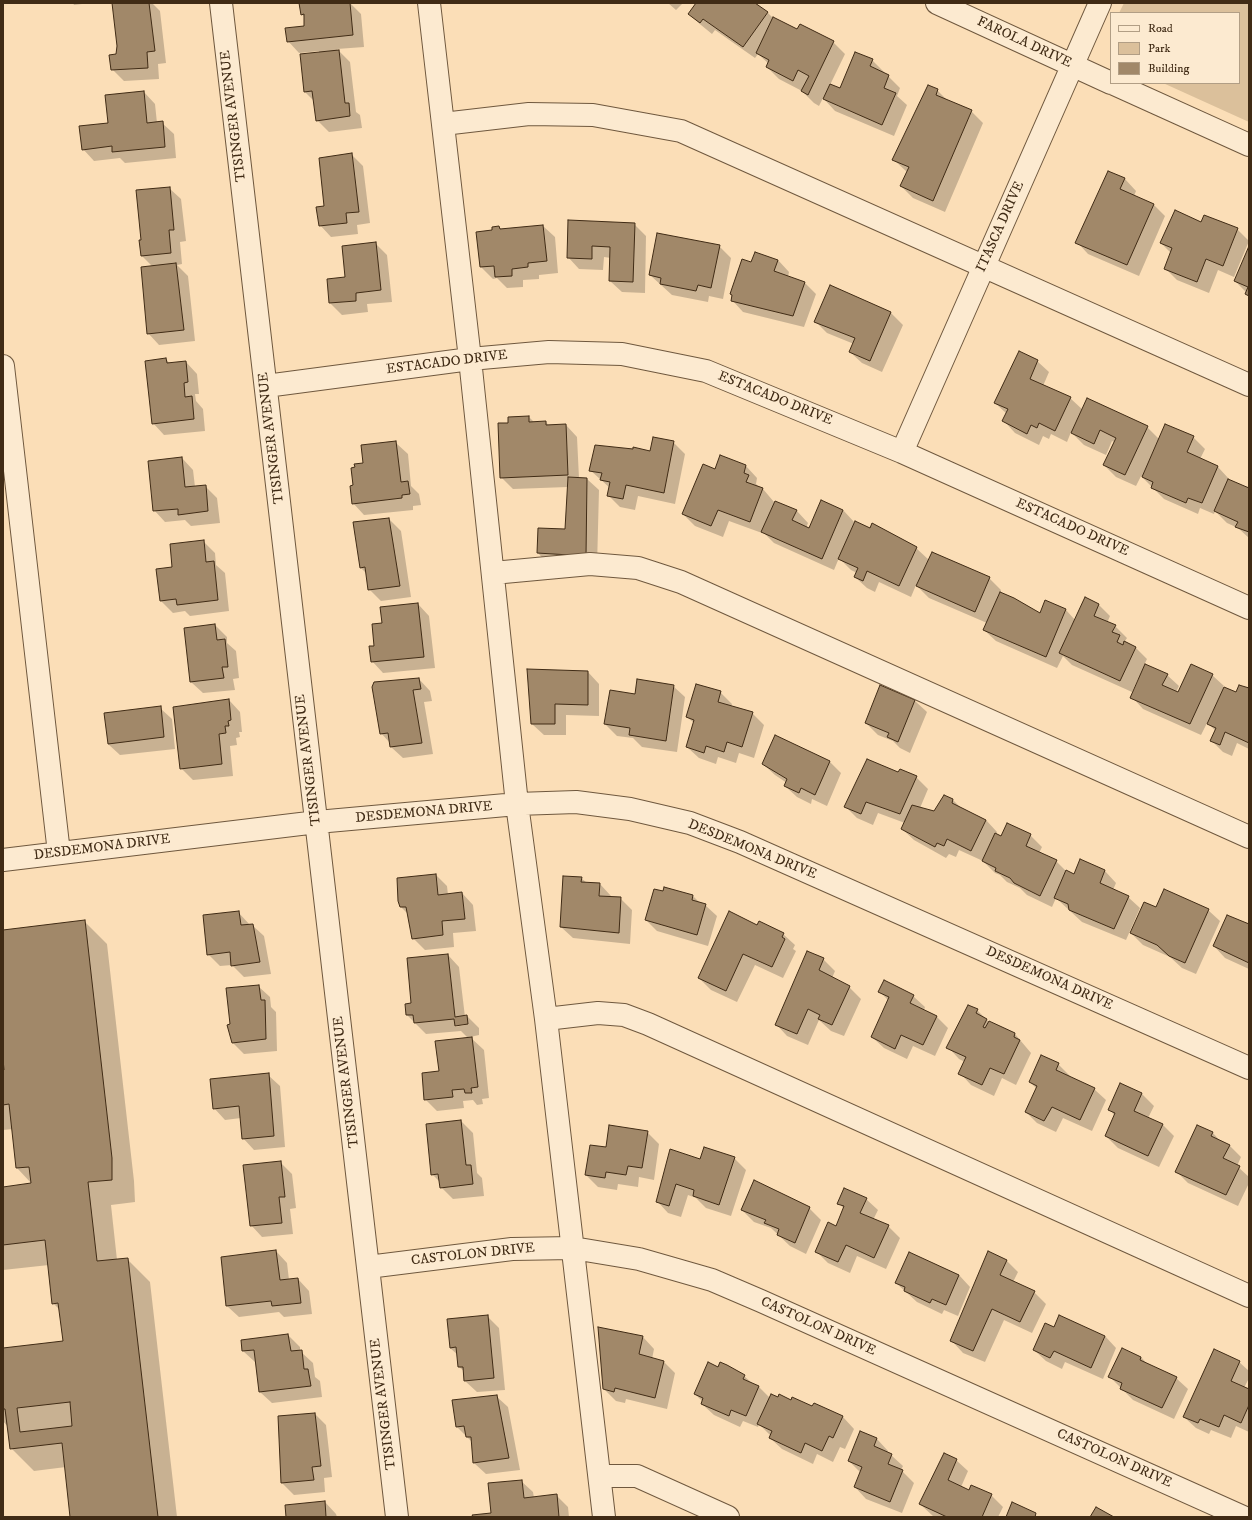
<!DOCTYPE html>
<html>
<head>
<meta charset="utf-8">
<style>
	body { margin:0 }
	#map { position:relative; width:1252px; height:1520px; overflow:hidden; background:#fbdeb7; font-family:"IM FELL DW Pica",serif }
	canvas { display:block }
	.frame { position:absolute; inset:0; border:4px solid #402b15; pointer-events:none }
	.legend { position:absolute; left:1110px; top:12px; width:130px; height:72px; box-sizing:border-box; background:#fcead0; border:1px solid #b19e85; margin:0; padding:5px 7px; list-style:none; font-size:12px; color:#402b15 }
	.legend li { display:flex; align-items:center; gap:8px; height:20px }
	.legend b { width:20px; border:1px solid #b19e85 }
</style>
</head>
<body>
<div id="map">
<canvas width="1252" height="1520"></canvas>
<div class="frame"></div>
<ul class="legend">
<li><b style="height:5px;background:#fcead0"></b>Road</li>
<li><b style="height:11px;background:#dbc09b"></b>Park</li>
<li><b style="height:11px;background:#a18869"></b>Building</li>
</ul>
</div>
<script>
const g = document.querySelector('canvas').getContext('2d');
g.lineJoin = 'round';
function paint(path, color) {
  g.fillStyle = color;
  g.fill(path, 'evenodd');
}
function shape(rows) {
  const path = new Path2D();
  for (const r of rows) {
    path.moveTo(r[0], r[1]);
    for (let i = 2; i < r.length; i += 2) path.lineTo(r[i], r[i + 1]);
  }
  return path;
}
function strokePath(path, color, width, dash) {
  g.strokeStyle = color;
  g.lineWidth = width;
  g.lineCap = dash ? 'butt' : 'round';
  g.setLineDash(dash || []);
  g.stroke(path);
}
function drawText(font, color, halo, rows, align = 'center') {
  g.font = font + ' "IM FELL DW Pica",serif';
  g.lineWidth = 4;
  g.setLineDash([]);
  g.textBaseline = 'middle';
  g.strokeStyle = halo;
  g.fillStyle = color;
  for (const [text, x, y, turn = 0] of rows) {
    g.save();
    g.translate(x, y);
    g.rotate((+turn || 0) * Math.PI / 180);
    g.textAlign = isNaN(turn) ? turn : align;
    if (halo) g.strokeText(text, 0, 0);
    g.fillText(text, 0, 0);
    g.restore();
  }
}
paint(shape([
	[1124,3,1249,3,1249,122,1163,83,1239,83,1239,13,1119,13]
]), '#dbc09b');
paint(shape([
	[73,3,90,3,74,5],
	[113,3,152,3,160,11,166,63,158,64,159,79,124,81,112,69,117,55,118,46],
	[298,3,350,3,361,14,364,47,337,49,350,62,356,112,360,115,362,128,329,132,317,120,315,102,305,92,301,55,319,53,319,51,299,53,288,41,305,27,305,18,302,14,301,6],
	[668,3,683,3,676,10],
	[697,3,753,3,768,13,774,19,797,31,833,42,845,54,830,85,840,89,872,60,884,72,883,73,888,76,900,88,897,96,907,105,894,136,835,111,823,98,819,106,814,103,802,91,779,79,767,67,769,64,758,54,755,58,715,30,712,34,701,25,689,14],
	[937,90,948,101,971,111,983,123,945,212,913,198,901,186,907,172,894,160],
	[144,92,155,104,157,123,162,123,174,134,176,158,125,163,120,158,94,161,83,149],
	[352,155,363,166,370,223,357,225,358,234,331,237,320,225],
	[1108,172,1125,179,1136,191,1134,196,1154,205,1165,216,1139,276,1088,254,1077,242],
	[169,188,181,199,186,241,180,242,182,264,177,265,188,276,195,341,159,345,148,333,153,267,142,256,142,241],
	[634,224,646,236,645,293,622,292,610,281,611,258,604,257,603,270,579,269,568,257],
	[1201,224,1237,229,1249,241,1234,277,1218,270,1209,293,1177,280,1165,268,1171,253,1161,243],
	[543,226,555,237,558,273,539,275,539,279,523,280,523,287,507,288,497,278,493,279,481,267,478,233,493,231,499,227,502,230],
	[375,243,387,255,392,302,367,304,368,312,342,315,330,303,328,280,346,278],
	[719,246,731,258,723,299,709,296,708,302,672,295,650,275],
	[1249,249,1249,297,1246,294,1247,293,1235,281],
	[778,260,789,272,788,277,804,282,816,294,804,327,743,312,732,300,752,264],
	[831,286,891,313,903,325,882,372,862,363,850,352,854,344,827,333,815,321],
	[166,359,170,364,186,362,197,374,199,394,195,394,196,401,203,409,205,431,164,435,153,423],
	[1037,361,1049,372,1043,386,1070,398,1083,410,1147,427,1159,439,1193,437,1205,449,1200,459,1218,467,1229,479,1229,480,1249,489,1249,538,1238,528,1227,523,1215,511,1214,514,1200,508,1198,514,1164,499,1141,476,1136,486,1116,477,1104,465,1114,442,1112,441,1106,455,1084,445,1071,432,1067,442,1051,434,1049,439,1043,436,1039,445,1015,433,1004,421,1007,414,995,403],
	[529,417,535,423,546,422,549,426,566,425,577,437,579,478,587,479,599,490,597,567,549,565,538,553,539,529,566,530,568,487,513,489,501,477,509,424],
	[673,442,685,454,675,504,638,496,635,510,620,507,608,495,610,488,590,470,651,453],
	[396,443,408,454,411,486,419,494,421,505,413,506,413,510,364,515,353,503,354,486,364,464],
	[721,457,746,466,757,478,756,484,760,488,763,489,774,502,797,511,808,523,806,528,809,529,843,510,855,523,916,548,929,560,989,578,1001,590,1000,593,1040,615,1046,601,1066,610,1075,620,1099,605,1110,616,1107,623,1115,626,1127,638,1125,641,1135,647,1147,659,1144,665,1167,675,1179,686,1176,692,1179,694,1212,675,1224,686,1223,687,1237,693,1249,689,1249,749,1237,743,1232,756,1223,752,1212,741,1216,731,1207,723,1201,735,1143,709,1132,697,1140,680,1138,679,1132,692,1072,665,1063,656,1057,668,996,641,984,630,987,623,929,598,916,585,911,597,879,582,875,592,867,588,855,577,857,573,851,570,839,558,834,570,774,543,763,532,762,533,729,521,723,537,695,526,683,514,716,470],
	[182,458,193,470,195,487,205,486,217,498,220,523,191,526,185,520,165,522,154,510],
	[389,519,401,531,411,597,381,601,369,589,367,574,361,568],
	[203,541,215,553,216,565,225,573,229,611,190,616,185,611,173,613,161,601,157,570,174,568],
	[418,604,429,616,435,668,383,673,372,661,375,647],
	[215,625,227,637,227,643,236,651,239,678,233,679,235,690,203,693,191,682],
	[588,672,599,684,599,716,566,715,566,735,544,735,532,724],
	[419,679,430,691,432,701,424,702,433,754,403,758,391,747,390,743,381,733],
	[673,686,685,697,677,752,642,747,633,738,617,736,605,724,635,695],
	[881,687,915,701,927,712,910,753,900,748,893,741,878,735,866,723],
	[720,692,732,704,731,707,752,713,764,725,754,758,739,753,736,763,718,757,716,764,699,758,687,747,694,723,687,717],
	[229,700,240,712,242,732,239,732,240,737,236,738,237,745,230,746,233,776,193,780,181,768],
	[160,708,172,719,175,749,120,755,108,744],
	[776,737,830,762,841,773,827,806,812,799,811,804,797,797,785,786,787,783,775,775,763,764],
	[899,773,916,777,928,789,920,808,935,813,953,800,961,808,986,820,997,832,996,835,1001,837,1030,835,1042,847,1039,853,1056,861,1067,872,1075,875,1081,860,1105,871,1116,883,1113,890,1128,897,1140,908,1126,940,1082,922,1056,898,1052,907,1027,895,1020,888,1007,882,1000,875,995,873,983,861,959,850,956,857,949,854,946,858,914,840,902,829,905,823,878,813,873,825,857,818,845,806],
	[436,875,447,886,448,895,462,893,473,905,476,931,453,933,454,947,425,950,413,938,408,914,401,907],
	[581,878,587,883,600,884,611,896,611,898,620,898,632,910,630,944,573,938,561,927],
	[665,888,693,896,700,903,705,905,717,916,708,946,657,931,646,920],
	[1156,908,1208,910,1220,921,1196,974,1182,968,1170,957,1143,945,1131,933],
	[238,912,250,925,252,925,264,936,271,974,244,977,232,965,220,966,208,954],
	[84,921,107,944,134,1181,135,1202,111,1205,117,1260,127,1259,150,1282,177,1517,72,1517,66,1467,34,1471,11,1448,8,1427,3,1421,3,1349,64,1342,60,1310,53,1303,49,1265,3,1270,3,1188,32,1184,17,1168,13,1129,3,1130,3,1071,5,1071,3,1050,3,931],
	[1249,925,1249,969,1225,958,1214,946],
	[758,926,783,934,795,945,793,949,796,951,783,978,755,965,737,1002,711,990,699,978],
	[448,955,459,967,465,1017,467,1016,479,1028,479,1035,470,1037,484,1050,489,1098,482,1099,483,1104,477,1105,473,1100,463,1101,464,1108,437,1111,425,1099,440,1072,469,1039,461,1031,426,1034,407,1015,412,1004],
	[463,1024,465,1025,455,1027,455,1025],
	[823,959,835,971,832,978,849,987,861,999,844,1036,831,1031,819,1020,808,1045,787,1036,776,1024],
	[258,986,270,997,271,1007,276,1012,277,1051,244,1054,233,1043,231,1025],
	[880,992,913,996,925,1007,924,1010,936,1016,948,1028,935,1056,913,1046,907,1059,884,1048,872,1037,889,1001],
	[977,1010,989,1022,1015,1034,1031,1053,1016,1085,1002,1078,994,1096,971,1085,960,1073,965,1062,959,1059,948,1047],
	[1058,1064,1070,1076,1069,1077,1094,1089,1106,1100,1092,1131,1063,1118,1056,1132,1037,1123,1026,1112,1037,1089,1030,1082],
	[268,1075,280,1086,285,1147,254,1150,243,1138,241,1118,225,1120,214,1108],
	[1121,1084,1142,1094,1154,1106,1148,1118,1162,1124,1174,1136,1159,1167,1118,1148,1106,1136,1115,1116,1109,1109],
	[461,1121,473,1133,477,1173,482,1178,484,1196,453,1199,441,1187,441,1183,432,1174],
	[1197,1126,1213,1133,1221,1142,1229,1145,1241,1157,1237,1166,1249,1177,1249,1183,1238,1206,1188,1183,1176,1171],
	[647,1132,659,1144,654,1180,639,1177,638,1187,618,1184,617,1190,598,1187,586,1175,606,1148],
	[734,1158,746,1170,731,1216,706,1208,696,1198,688,1195,681,1217,668,1213,657,1201,700,1160],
	[280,1162,292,1174,296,1208,290,1209,293,1234,262,1237,251,1225],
	[866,1199,878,1210,873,1220,888,1226,900,1238,886,1269,857,1256,850,1273,828,1263,816,1251,836,1227,844,1209,839,1203],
	[809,1208,821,1220,806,1254,790,1246,771,1228,754,1222,742,1210],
	[276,1251,287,1263,289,1280,298,1279,309,1291,312,1314,284,1317,279,1312,239,1317,227,1306],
	[909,1253,959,1275,970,1287,958,1316,944,1310,942,1314,917,1302,896,1283],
	[1006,1260,1018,1272,1013,1282,1034,1292,1046,1304,1032,1333,1004,1320,985,1362,963,1353,952,1341],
	[487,1316,499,1328,505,1390,477,1392,465,1381,465,1372,459,1367,458,1355,450,1348],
	[1054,1328,1105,1336,1116,1348,1103,1379,1065,1362,1062,1369,1046,1361,1034,1350],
	[288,1335,300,1347,300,1351,313,1363,315,1377,320,1381,322,1397,272,1403,260,1392,256,1362,255,1362,243,1351],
	[643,1337,654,1349,652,1359,664,1362,675,1373,667,1409,626,1399,625,1403,616,1401,604,1389],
	[1141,1357,1148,1365,1176,1378,1188,1389,1174,1419,1133,1400,1110,1377],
	[1239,1362,1249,1371,1249,1378,1244,1388,1249,1390,1249,1432,1236,1426,1231,1438,1211,1430,1209,1434,1196,1428,1184,1417],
	[718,1368,744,1376,753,1384,759,1387,770,1398,791,1401,812,1407,814,1404,843,1417,854,1429,845,1449,840,1447,833,1462,817,1454,813,1464,782,1449,770,1438,771,1436,759,1424,758,1427,743,1421,740,1427,714,1415,702,1404,703,1402,695,1394],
	[496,1396,508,1407,520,1470,486,1474,474,1463,473,1443,457,1427],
	[315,1414,326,1425,332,1477,324,1478,325,1492,294,1495,282,1483,279,1417],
	[861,1433,877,1439,888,1451,887,1453,891,1455,903,1466,901,1470,914,1483,902,1513,866,1499,855,1487,861,1473,849,1461],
	[956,1460,968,1471,961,1487,970,1491,991,1495,1003,1507,998,1517,934,1517,920,1504],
	[521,1481,533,1492,534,1498,556,1495,568,1507,569,1517,474,1517,492,1514],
	[325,1502,336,1514,337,1517,287,1517]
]), '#0003');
const building = shape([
	[112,3,149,3,155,51,147,52,148,68,111,70,109,55,116,54,117,46,112,3],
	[299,3,350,3,353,35,287,42,285,28,304,26,304,14,301,15,299,3],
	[696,3,755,3,768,12,743,47,703,19,700,23,688,14,696,3],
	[773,17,797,29,800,24,834,41,808,95,801,91,809,76,798,70,793,81,766,67,769,60,756,53,773,17],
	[339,50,345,103,349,103,350,116,316,121,312,91,304,92,300,54,339,50],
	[855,52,873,59,870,66,889,75,884,88,896,93,882,125,823,99,830,84,840,88,855,52],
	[928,85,938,89,936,95,972,110,933,201,900,186,909,167,892,160,928,85],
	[144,91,147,123,163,121,165,147,112,152,112,146,82,150,79,126,108,123,105,95,144,91],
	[352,153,359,212,346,213,347,223,319,226,316,207,324,206,319,158,352,153],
	[1108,171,1125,178,1120,189,1154,204,1127,265,1075,243,1108,171],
	[170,187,174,230,169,230,171,253,141,256,139,240,141,240,136,190,170,187],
	[1175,210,1201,222,1204,215,1238,228,1223,266,1206,259,1197,282,1164,269,1172,248,1160,243,1175,210],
	[568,220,635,223,633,282,609,281,610,247,592,246,592,259,567,258,568,220],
	[543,225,547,261,528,263,528,267,512,269,512,276,495,277,494,266,480,267,476,232,492,230,492,227,499,226,500,229,543,225],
	[657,233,720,245,711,288,698,285,696,291,660,284,661,278,649,275,657,233],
	[376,242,381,290,356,293,356,301,329,303,327,279,345,277,342,246,376,242],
	[1249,246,1249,296,1245,294,1248,287,1234,281,1249,246],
	[755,252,778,260,774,271,805,282,793,316,731,301,732,295,730,294,742,259,751,262,755,252],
	[176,263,184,330,147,334,141,267,176,263],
	[830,285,891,312,870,361,849,352,855,338,814,322,830,285],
	[1019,351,1038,360,1030,379,1071,397,1055,431,1039,423,1037,428,1031,425,1027,434,1002,421,1008,409,994,403,1019,351],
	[166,358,167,363,186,361,188,382,184,383,185,397,192,396,194,419,152,424,145,361,166,358],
	[1087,398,1148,426,1125,475,1103,465,1116,438,1100,430,1094,444,1071,433,1087,398],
	[529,416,529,422,546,421,546,425,566,424,568,475,500,478,498,423,508,423,508,417,529,416],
	[1165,424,1194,436,1187,452,1218,466,1202,503,1188,498,1186,503,1151,488,1153,482,1142,477,1165,424],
	[653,437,674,441,664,493,626,485,623,499,607,496,610,482,600,480,602,473,589,471,595,445,633,449,633,447,650,451,653,437],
	[396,441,401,482,408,481,410,494,402,495,402,498,352,504,350,486,353,485,351,468,355,467,354,464,363,463,361,445,396,441],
	[720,455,746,465,744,473,749,475,746,482,763,488,750,522,718,510,711,526,682,514,703,464,715,469,720,455],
	[182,457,185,487,206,485,208,511,178,515,178,509,153,511,148,461,182,457],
	[568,477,587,478,586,556,537,553,538,528,565,529,568,477],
	[1228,479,1249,488,1249,532,1235,527,1238,522,1214,511,1228,479],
	[821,500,843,510,822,559,761,532,775,501,797,510,792,520,809,528,821,500],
	[389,518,400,586,368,590,365,567,360,568,353,522,389,518],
	[855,521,870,528,872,523,917,547,899,586,867,571,863,581,854,577,858,568,838,559,855,521],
	[204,540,206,562,214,561,218,600,177,605,176,599,160,601,156,569,172,567,170,544,204,540],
	[932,552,990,577,975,612,916,586,932,552],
	[1000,592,1014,598,1040,613,1045,600,1066,609,1046,657,983,630,1000,592],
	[1085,597,1099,604,1094,616,1116,625,1112,632,1120,635,1117,642,1123,645,1124,641,1136,647,1120,681,1059,653,1085,597],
	[418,603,424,657,371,662,369,646,374,646,372,624,382,623,380,607,418,603],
	[215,624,217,640,225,639,228,667,222,667,224,678,190,682,184,628,215,624],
	[1145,664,1168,674,1162,685,1178,692,1191,664,1213,674,1190,724,1130,698,1145,664],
	[527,669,588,671,588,705,555,704,555,724,531,724,527,669],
	[419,678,421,689,413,690,422,743,390,747,388,733,380,734,372,687,374,682,419,678],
	[637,679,674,685,666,741,629,735,630,728,604,724,610,690,635,694,637,679],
	[696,684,721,691,718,702,753,712,742,747,727,742,724,752,706,746,704,753,686,747,694,720,686,717,696,684],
	[880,685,915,700,898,742,887,737,889,733,865,723,880,685],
	[1239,685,1249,688,1249,743,1225,732,1220,745,1210,741,1216,728,1207,724,1224,687,1236,692,1239,685],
	[229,699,231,720,228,721,229,726,225,726,226,733,219,734,222,764,180,769,173,707,229,699],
	[161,706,164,737,108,744,104,713,161,706],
	[775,735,830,761,815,795,801,788,799,793,784,786,787,779,762,764,775,735],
	[867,759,898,772,900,769,917,776,900,814,866,802,861,814,844,807,867,759],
	[944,795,953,799,952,803,986,820,971,851,947,839,944,846,937,843,935,847,901,829,912,805,934,811,944,795],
	[1007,823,1031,834,1026,846,1057,860,1040,896,1014,883,1010,878,995,871,996,868,982,861,995,833,1001,836,1007,823],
	[1080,859,1105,870,1100,883,1129,896,1114,929,1069,910,1068,904,1054,898,1066,870,1074,874,1080,859],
	[436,874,438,895,462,892,465,919,442,921,443,935,412,939,406,907,400,907,398,901,397,878,436,874],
	[563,876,582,877,581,882,600,883,599,896,621,897,619,933,560,927,563,876],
	[664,887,693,895,692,900,706,904,697,935,645,920,654,889,663,891,664,887],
	[1164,889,1209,909,1185,963,1169,956,1157,945,1130,933,1144,902,1156,907,1164,889],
	[239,911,241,925,253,924,260,962,231,966,230,952,207,955,203,915,239,911],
	[729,911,757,925,759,921,784,933,782,937,785,939,772,967,743,954,726,991,698,978,729,911],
	[1227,915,1249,924,1249,963,1213,946,1227,915],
	[85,920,112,1158,112,1180,88,1182,97,1261,128,1258,158,1517,70,1517,62,1443,10,1449,5,1409,3,1409,3,1348,63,1341,58,1303,52,1304,45,1240,3,1245,3,1187,31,1183,29,1167,16,1168,9,1104,3,1105,3,1070,4,1070,3,1059,3,930,85,920],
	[70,1402,72,1426,20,1432,17,1408,70,1402],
	[807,951,824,958,819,970,850,986,832,1025,818,1019,820,1015,808,1009,797,1034,775,1025,807,951],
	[448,954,455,1017,467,1015,468,1024,455,1026,454,1019,414,1023,413,1015,406,1015,405,1004,411,1003,407,958,448,954],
	[884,980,914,995,910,1003,937,1016,923,1045,901,1035,895,1049,871,1037,889,997,878,992,884,980],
	[259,985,261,1000,265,1000,266,1039,232,1043,227,1025,230,1024,226,988,259,985],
	[968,1005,978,1009,976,1013,987,1019,983,1027,985,1028,989,1021,1015,1033,1014,1037,1020,1040,1004,1074,990,1068,982,1085,958,1074,966,1057,946,1048,968,1005],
	[472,1037,478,1087,471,1088,472,1093,465,1093,464,1089,452,1090,453,1097,424,1100,422,1073,439,1071,435,1041,472,1037],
	[1041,1055,1059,1063,1056,1070,1095,1088,1080,1120,1052,1107,1044,1121,1025,1112,1037,1086,1029,1082,1041,1055],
	[269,1073,274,1136,242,1139,239,1106,213,1109,210,1079,269,1073],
	[1120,1083,1142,1093,1134,1111,1163,1124,1148,1156,1105,1136,1115,1113,1108,1110,1120,1083],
	[461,1120,466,1165,471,1165,473,1184,440,1188,438,1174,431,1175,426,1124,461,1120],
	[609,1125,648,1131,642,1168,628,1166,626,1175,606,1172,605,1178,585,1175,590,1145,606,1147,609,1125],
	[1197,1125,1213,1132,1211,1136,1230,1145,1223,1158,1240,1166,1226,1195,1175,1172,1197,1125],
	[704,1147,735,1157,719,1205,693,1196,694,1190,676,1184,669,1206,656,1202,670,1149,700,1159,704,1147],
	[281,1161,285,1197,279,1197,282,1223,250,1226,243,1165,281,1161],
	[754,1180,810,1207,795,1243,777,1235,779,1229,764,1223,766,1220,741,1210,754,1180],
	[844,1188,867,1198,860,1213,889,1225,874,1258,846,1245,838,1262,815,1252,828,1222,836,1226,844,1206,837,1204,844,1188],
	[276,1250,280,1280,298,1278,301,1303,272,1306,271,1301,226,1306,221,1257,276,1250],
	[988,1251,1007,1260,1000,1275,1035,1291,1020,1322,992,1309,973,1351,950,1341,988,1251],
	[909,1252,959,1275,946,1305,932,1299,930,1303,904,1291,905,1287,895,1283,909,1252],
	[488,1315,494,1378,464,1381,463,1367,458,1367,456,1347,450,1348,447,1319,488,1315],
	[1059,1315,1105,1336,1091,1368,1054,1351,1050,1358,1033,1350,1045,1323,1054,1327,1059,1315],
	[598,1327,643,1336,639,1354,664,1361,655,1398,615,1388,614,1392,603,1389,598,1327],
	[288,1334,291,1351,302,1350,304,1369,308,1369,311,1386,259,1392,254,1350,242,1351,241,1340,288,1334],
	[1122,1348,1141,1357,1140,1360,1177,1377,1162,1408,1120,1389,1122,1383,1108,1377,1122,1348],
	[1214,1349,1240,1361,1231,1381,1249,1389,1249,1405,1241,1423,1224,1415,1219,1427,1200,1419,1198,1423,1183,1417,1214,1349],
	[708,1362,718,1367,720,1362,727,1365,745,1375,743,1379,759,1386,746,1416,731,1410,729,1416,701,1404,703,1398,694,1394,708,1362],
	[771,1394,778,1397,779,1394,791,1400,792,1397,812,1406,814,1403,843,1416,833,1438,829,1436,822,1451,805,1443,801,1453,769,1438,772,1431,757,1424,771,1394],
	[497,1395,509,1458,473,1463,471,1437,466,1437,464,1426,456,1427,452,1400,497,1395],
	[315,1413,321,1466,312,1467,314,1480,281,1483,278,1416,315,1413],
	[860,1431,877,1438,874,1446,892,1454,888,1464,903,1470,890,1502,854,1487,862,1467,848,1461,860,1431],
	[944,1453,957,1459,948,1480,969,1490,971,1485,992,1494,982,1517,947,1517,919,1504,944,1453],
	[522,1480,524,1498,557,1494,559,1517,473,1517,472,1515,491,1513,488,1483,522,1480],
	[325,1501,326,1517,286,1517,285,1505,325,1501],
	[1012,1502,1036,1513,1035,1517,1006,1517,1012,1502],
	[1096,1507,1114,1517,1090,1517,1096,1507]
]);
paint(building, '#a18869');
strokePath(building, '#402b15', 1);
const minor = shape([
	[221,3,397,1517],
	[429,3,470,359,517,804,546,1019,604,1517],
	[937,3,1111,83],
	[1112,83,1249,145],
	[443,124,529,114,593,115,681,131,1249,385],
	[3,366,59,853],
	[266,386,470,359,549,352,622,354,706,371,902,452,1249,608],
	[902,452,1100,3],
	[493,573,590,564,638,568,681,582,1249,837],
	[3,860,317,822,517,804,576,802,630,809,690,823,740,842,1249,1068],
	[546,1019,598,1013,624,1015,648,1024,1249,1296],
	[368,1267,512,1249,573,1248,639,1259,712,1280,761,1301,1243,1517],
	[600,1476,637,1476,728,1517]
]);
strokePath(minor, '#6f583e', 24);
strokePath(minor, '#fcead0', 22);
drawText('14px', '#402b15', '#fcead0', [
	["FAROLA DRIVE",1024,43,25],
	["TISINGER AVENUE",234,116,-97],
	["ITASCA DRIVE",1001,227,-66],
	["ESTACADO DRIVE",447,363,-7],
	["ESTACADO DRIVE",775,399,22],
	["TISINGER AVENUE",272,438,-97],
	["ESTACADO DRIVE",1072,528,24],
	["TISINGER AVENUE",309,760,-97],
	["DESDEMONA DRIVE",424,813,-5],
	["DESDEMONA DRIVE",102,848,-7],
	["DESDEMONA DRIVE",752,850,22],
	["DESDEMONA DRIVE",1049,979,24],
	["TISINGER AVENUE",347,1082,-97],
	["CASTOLON DRIVE",473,1255,-6],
	["CASTOLON DRIVE",818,1327,24],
	["TISINGER AVENUE",384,1404,-97],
	["CASTOLON DRIVE",1114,1459,24]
]);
</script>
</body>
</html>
